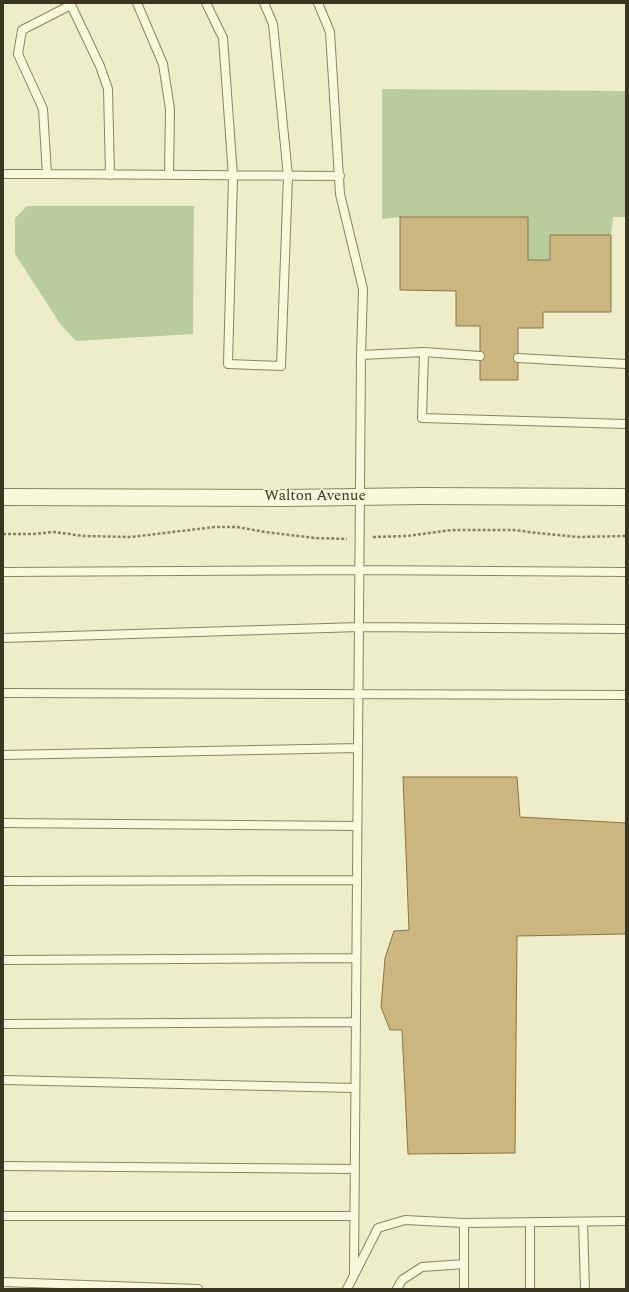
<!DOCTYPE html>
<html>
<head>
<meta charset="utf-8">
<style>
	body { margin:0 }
	#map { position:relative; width:629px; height:1292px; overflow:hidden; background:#edeec9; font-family:Spectral,serif }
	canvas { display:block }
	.frame { position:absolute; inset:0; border:4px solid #3b3521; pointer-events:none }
</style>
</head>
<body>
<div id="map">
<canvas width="629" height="1292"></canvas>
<div class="frame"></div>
</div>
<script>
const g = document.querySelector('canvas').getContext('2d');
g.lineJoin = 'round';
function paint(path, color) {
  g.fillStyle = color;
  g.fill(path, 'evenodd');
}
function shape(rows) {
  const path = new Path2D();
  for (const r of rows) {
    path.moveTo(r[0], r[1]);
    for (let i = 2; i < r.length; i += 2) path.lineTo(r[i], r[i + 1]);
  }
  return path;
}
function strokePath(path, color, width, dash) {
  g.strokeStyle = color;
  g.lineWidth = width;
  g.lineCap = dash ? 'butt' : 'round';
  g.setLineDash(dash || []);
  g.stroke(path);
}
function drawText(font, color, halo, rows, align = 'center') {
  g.font = font + ' Spectral,serif';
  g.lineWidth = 3;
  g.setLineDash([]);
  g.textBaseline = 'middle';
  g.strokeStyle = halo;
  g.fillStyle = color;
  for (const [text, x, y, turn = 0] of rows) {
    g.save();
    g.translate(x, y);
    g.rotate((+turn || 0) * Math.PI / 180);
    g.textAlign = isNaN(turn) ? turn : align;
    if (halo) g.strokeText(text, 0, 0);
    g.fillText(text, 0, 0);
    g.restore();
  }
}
paint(shape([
	[382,89,626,91,626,217,613,217,611,235,551,235,550,260,528,260,528,217,400,217,382,219],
	[27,206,194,206,193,334,76,341,61,325,15,254,15,218]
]), '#b8cc9c');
const building = shape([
	[400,217,528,217,528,260,550,260,550,235,611,235,611,312,543,312,543,328,518,328,518,380,480,380,480,326,456,326,456,291,400,290,400,217],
	[403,777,517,777,520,817,626,823,626,934,517,936,515,1153,408,1154,402,1030,390,1030,381,1007,385,958,394,931,409,930,403,777]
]);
paint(building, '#cbb680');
strokePath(building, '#887444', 1);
const lane = shape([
	[70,3,100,66,108,89,110,175],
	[137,3,163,64,170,109,169,175],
	[206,3,223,38,233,176,228,364,281,366,288,176,273,24,264,3],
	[318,3,330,32,340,194,363,289,361,355,424,352,422,418,626,424],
	[71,5,22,30,18,54,43,109,47,174,340,176],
	[3,174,47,174],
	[424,352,480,356],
	[518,358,626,364],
	[3,572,359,570,626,572],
	[3,638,359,627,626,629],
	[3,693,626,695],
	[3,755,358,748],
	[3,823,357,826],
	[3,881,357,880],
	[3,960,356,958],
	[3,1024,356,1022],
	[3,1080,355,1088],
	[3,1166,355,1169],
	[3,1216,354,1216],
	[583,1222,585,1289],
	[464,1223,464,1289],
	[354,1274,361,355],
	[3,1282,198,1289],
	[347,1289,378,1228,405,1220,464,1223,626,1221],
	[397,1289,402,1280,422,1267,464,1264],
	[530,1289,530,1222]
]);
const street = shape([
	[3,497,286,498,422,496,626,497]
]);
strokePath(lane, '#8a835e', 10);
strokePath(street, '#8a835e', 18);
strokePath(shape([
	[3,534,33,534,54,532,84,536,131,537,215,527,237,527,265,532,315,538,347,539],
	[373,537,407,536,452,530,514,530,537,533,578,537,626,536]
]), '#8a835e', 2.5, [3, 2]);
strokePath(lane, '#f8f8dc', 8);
strokePath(street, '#f8f8dc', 16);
drawText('15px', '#3b3521', '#f5f5d8', [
	["Walton Avenue",315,497]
]);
</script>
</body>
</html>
